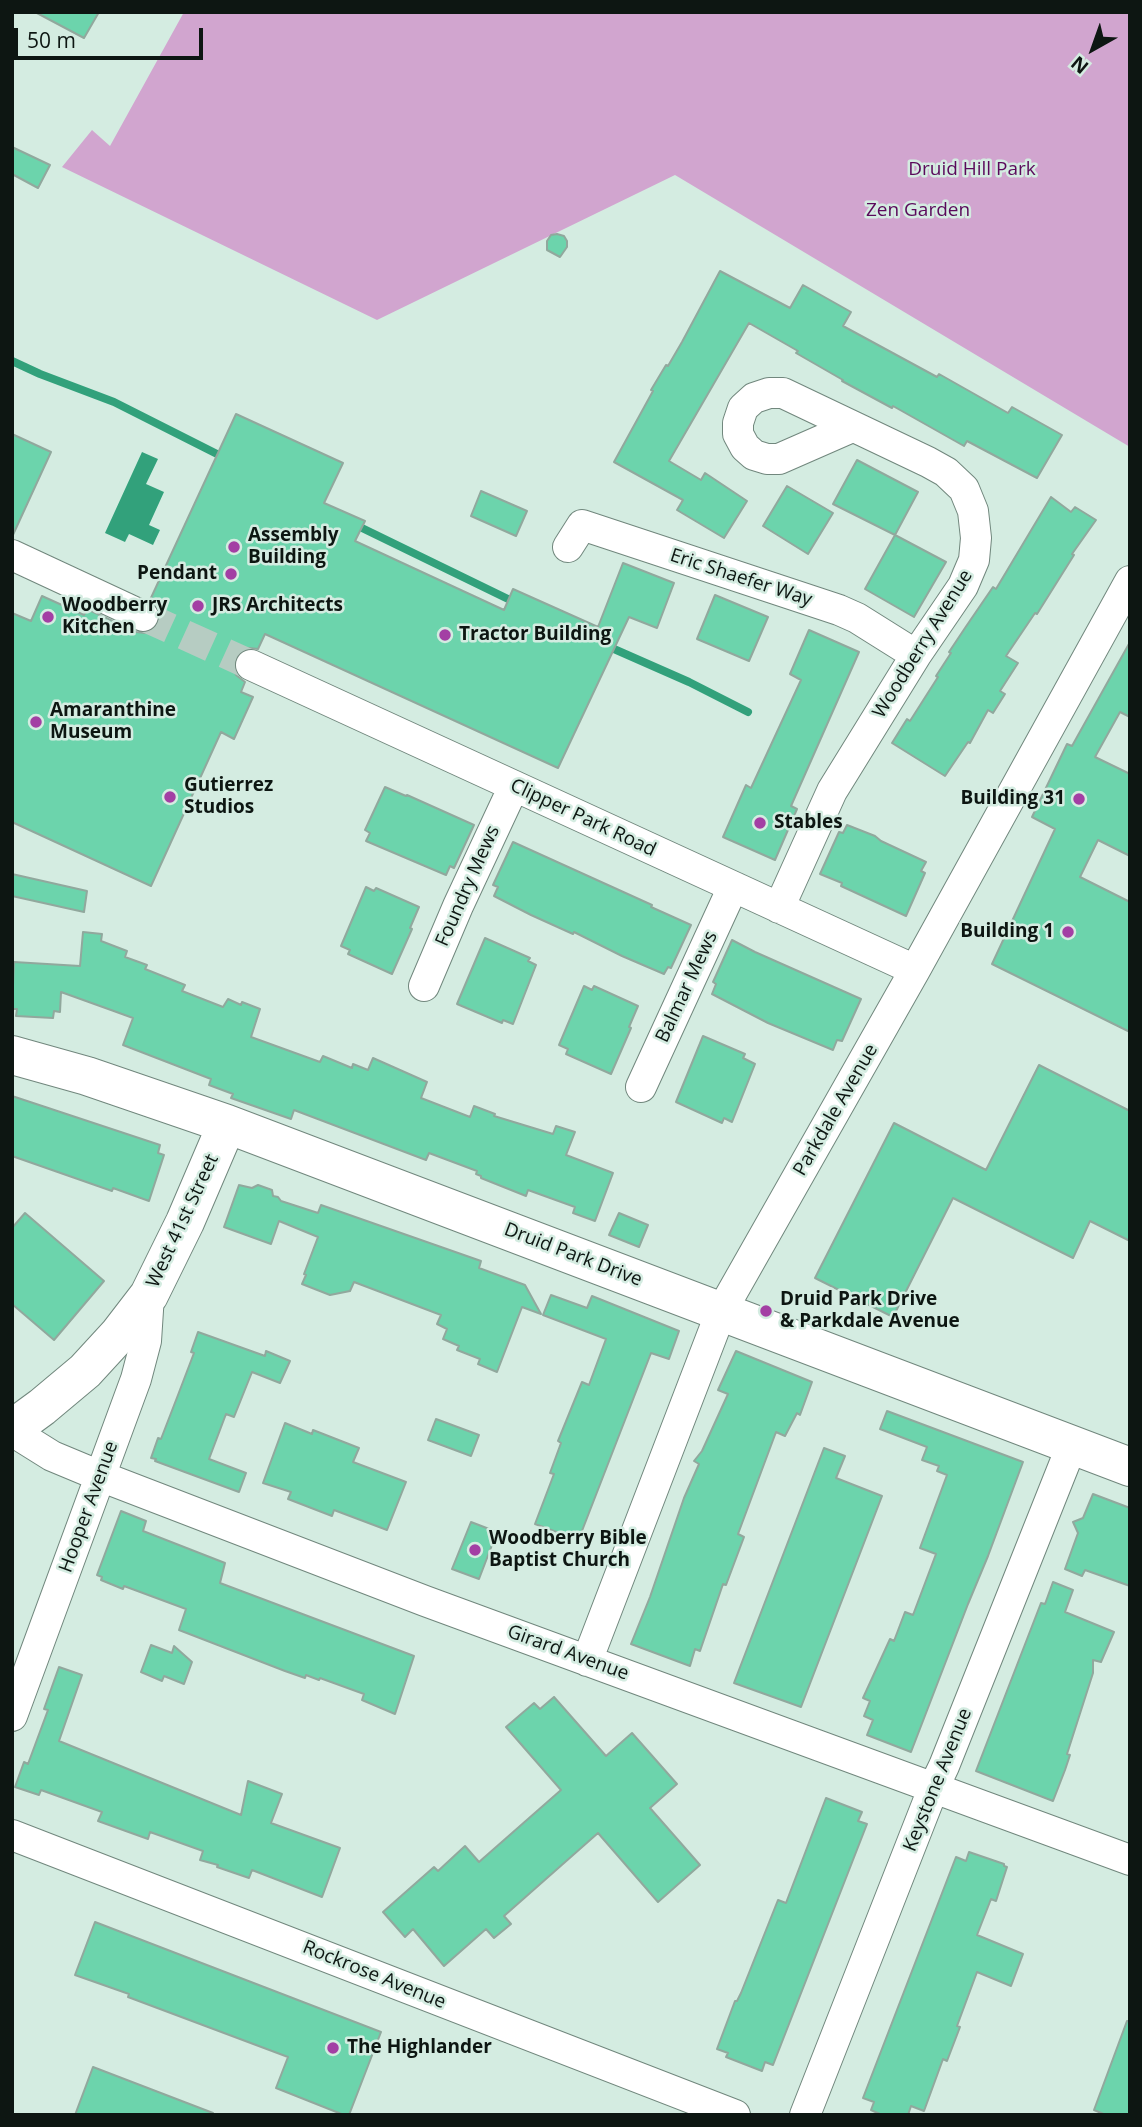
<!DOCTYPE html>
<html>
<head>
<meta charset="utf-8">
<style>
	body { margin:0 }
	#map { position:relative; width:1142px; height:2127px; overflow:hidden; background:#d4ece1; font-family:"Open Sans",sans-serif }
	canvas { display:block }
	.frame { position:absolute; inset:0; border:14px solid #0d1612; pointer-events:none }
	.north { position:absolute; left:1058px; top:14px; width:70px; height:70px; -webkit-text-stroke:5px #d4ece1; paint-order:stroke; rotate:220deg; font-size:19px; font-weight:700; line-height:28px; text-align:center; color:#0d1612 }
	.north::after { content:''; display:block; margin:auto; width:24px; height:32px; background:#0d1612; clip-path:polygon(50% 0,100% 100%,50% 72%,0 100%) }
	.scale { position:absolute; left:14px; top:28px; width:189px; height:32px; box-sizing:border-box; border:4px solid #0d1612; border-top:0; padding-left:9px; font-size:21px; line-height:24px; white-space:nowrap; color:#0d1612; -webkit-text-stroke:5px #d4ece1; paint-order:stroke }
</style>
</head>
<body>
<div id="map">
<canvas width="1142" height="2127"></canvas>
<div class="frame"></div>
<div class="north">N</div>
<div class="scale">50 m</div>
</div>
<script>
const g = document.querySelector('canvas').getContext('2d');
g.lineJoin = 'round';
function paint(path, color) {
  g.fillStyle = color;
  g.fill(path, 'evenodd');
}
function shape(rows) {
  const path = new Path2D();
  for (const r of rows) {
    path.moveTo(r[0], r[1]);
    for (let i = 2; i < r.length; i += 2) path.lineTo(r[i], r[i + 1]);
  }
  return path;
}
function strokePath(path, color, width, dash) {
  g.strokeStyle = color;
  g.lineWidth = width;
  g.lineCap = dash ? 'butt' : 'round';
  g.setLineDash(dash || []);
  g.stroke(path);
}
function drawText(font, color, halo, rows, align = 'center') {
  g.font = font + ' "Open Sans",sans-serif';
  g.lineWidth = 5;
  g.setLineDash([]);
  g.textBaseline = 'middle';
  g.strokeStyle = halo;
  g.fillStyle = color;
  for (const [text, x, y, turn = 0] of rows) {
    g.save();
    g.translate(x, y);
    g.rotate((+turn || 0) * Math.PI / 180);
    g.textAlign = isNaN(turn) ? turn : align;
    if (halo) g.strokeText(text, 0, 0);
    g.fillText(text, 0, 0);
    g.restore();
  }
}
paint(shape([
	[184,12,1130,12,1130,447,675,175,377,320,62,167,92,130,110,146]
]), '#d1a5cf');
paint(shape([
	[142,452,158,459,146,484,164,492,149,525,160,530,153,545,129,534,125,542,105,533]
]), '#32a17b');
strokePath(shape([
	[12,361,40,374,114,402,217,454],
	[362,528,508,599],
	[614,649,689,682,748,712]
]), '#32a17b', 8);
const building = shape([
	[35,12,99,12,84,38,35,12],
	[12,147,50,165,38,188,12,174,12,147],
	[557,234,564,236,567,241,567,247,560,257,547,250,547,241,551,235,557,234],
	[720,271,790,308,803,285,851,312,843,326,937,377,939,374,1008,413,1012,407,1062,435,1037,478,967,441,964,446,893,406,892,408,842,381,843,380,796,353,798,351,749,323,669,461,701,480,705,473,747,501,724,538,677,510,683,500,614,462,653,391,651,390,666,365,668,366,682,342,720,271],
	[236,414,343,463,324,503,365,521,355,541,504,610,513,589,598,627,623,563,674,583,657,628,629,617,558,768,265,634,258,649,249,648,241,650,235,657,234,666,236,675,245,682,241,692,253,697,234,739,221,732,151,886,12,822,12,613,31,621,42,596,84,615,87,609,136,632,145,633,154,630,159,623,160,614,157,605,150,600,236,414],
	[12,434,51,452,12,537,12,434],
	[857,460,918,492,895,535,946,562,914,617,865,589,895,535,833,504,857,460],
	[787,486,833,513,808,554,763,526,787,486],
	[481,491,527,511,516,536,471,516,481,491],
	[1051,497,1071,512,1075,507,1096,520,1072,554,1074,555,1037,614,1035,613,1006,656,1018,663,1000,691,1005,694,993,713,988,710,970,743,968,742,945,776,892,743,907,719,910,721,938,677,936,676,951,653,949,652,965,628,993,587,996,589,1051,497],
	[715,595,768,617,749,661,697,639,715,595],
	[809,630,859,652,791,806,797,809,775,860,723,837,746,785,751,788,801,680,790,674,809,630],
	[1130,642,1130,717,1120,712,1095,757,1130,774,1130,856,1098,840,1080,877,1130,902,1130,1032,992,964,1055,829,1032,817,1067,744,1072,746,1130,642],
	[385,787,406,796,407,795,474,825,454,868,450,866,446,875,366,841,370,833,365,830,385,787],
	[847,825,875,836,881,841,926,862,921,871,925,873,906,916,841,886,842,883,820,874,839,832,843,833,847,825],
	[513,842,652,905,651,907,691,925,671,968,668,967,664,974,622,956,574,932,573,934,531,915,494,896,498,887,493,885,513,842],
	[12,874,87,891,84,912,12,896,12,874],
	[366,887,374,891,376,888,419,907,410,928,412,929,392,974,348,954,350,950,341,946,366,887],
	[83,932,102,934,101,941,127,951,125,957,147,965,145,969,185,985,182,991,223,1007,228,999,241,1005,242,1002,260,1009,251,1037,320,1062,323,1056,352,1068,353,1064,368,1070,373,1058,427,1082,421,1098,470,1117,474,1106,495,1114,494,1116,553,1134,556,1126,575,1132,566,1155,613,1173,595,1221,573,1213,575,1207,528,1190,526,1196,481,1178,481,1176,476,1174,477,1171,429,1153,426,1160,294,1110,291,1119,231,1098,233,1094,209,1085,211,1079,123,1045,133,1018,111,1010,61,992,60,1012,54,1011,53,1018,16,1016,17,1009,12,1009,14,962,80,966,83,932],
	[485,938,530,958,528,961,536,965,513,1024,503,1020,502,1023,457,1004,485,938],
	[732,940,755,952,861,999,842,1041,837,1040,833,1050,768,1023,712,994,716,984,713,982,732,940],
	[584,986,592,990,594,986,638,1006,629,1027,631,1028,611,1074,566,1054,568,1049,559,1045,584,986],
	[703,1036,745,1054,743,1058,755,1064,732,1122,724,1118,722,1123,676,1102,703,1036],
	[1039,1065,1130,1111,1130,1241,1090,1221,1073,1258,953,1198,893,1317,815,1278,894,1123,986,1170,1039,1065],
	[12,1096,160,1145,158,1153,164,1155,149,1201,113,1188,112,1191,12,1156,12,1096],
	[239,1185,252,1188,258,1185,272,1190,273,1196,278,1197,281,1201,318,1213,321,1205,481,1261,479,1268,525,1285,541,1314,522,1307,497,1372,478,1364,480,1359,457,1350,459,1346,443,1339,447,1329,437,1324,441,1315,354,1282,350,1291,330,1295,302,1284,306,1275,304,1274,318,1237,279,1221,271,1244,224,1227,239,1185],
	[25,1213,104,1281,54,1340,12,1304,12,1228,25,1213],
	[619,1213,648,1225,639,1247,609,1235,619,1213],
	[551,1295,587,1308,592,1296,679,1331,669,1359,651,1353,580,1536,572,1532,570,1537,535,1524,554,1474,550,1473,561,1443,558,1441,582,1382,589,1385,606,1339,543,1315,551,1295],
	[198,1332,265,1356,266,1351,290,1361,280,1383,252,1372,234,1417,226,1414,209,1459,246,1473,239,1492,155,1461,156,1459,151,1458,158,1438,161,1439,178,1395,194,1353,191,1352,198,1332],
	[736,1351,812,1382,800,1415,797,1413,785,1436,776,1432,738,1534,744,1537,726,1585,723,1584,700,1651,695,1649,690,1666,631,1644,650,1597,684,1498,699,1464,694,1461,702,1451,728,1394,718,1390,736,1351],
	[887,1411,1023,1462,988,1556,968,1604,911,1752,867,1735,873,1720,864,1716,870,1701,863,1698,890,1639,894,1641,905,1612,913,1615,936,1554,920,1548,947,1475,937,1471,939,1466,922,1460,927,1447,880,1429,887,1411],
	[436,1419,479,1435,471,1456,428,1440,436,1419],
	[285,1423,312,1434,313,1430,359,1448,353,1462,406,1482,387,1530,334,1510,332,1516,288,1499,291,1492,263,1483,285,1423],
	[824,1448,845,1456,836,1478,882,1496,801,1707,734,1683,824,1448],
	[1093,1494,1130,1508,1130,1586,1085,1570,1082,1576,1065,1569,1078,1533,1073,1522,1083,1518,1093,1494],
	[121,1511,146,1521,143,1531,225,1563,220,1583,414,1656,395,1714,362,1700,364,1694,320,1678,319,1680,306,1675,305,1678,285,1671,179,1630,186,1609,124,1586,123,1589,101,1580,102,1577,97,1575,121,1511],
	[471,1522,497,1532,479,1579,452,1569,471,1522],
	[1053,1582,1073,1590,1065,1612,1114,1632,1101,1662,1093,1660,1093,1673,1067,1754,1070,1755,1065,1770,1053,1801,976,1771,1041,1603,1045,1604,1053,1582],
	[151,1645,172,1653,174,1646,192,1662,184,1684,164,1676,162,1681,141,1672,151,1645],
	[59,1667,82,1675,59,1741,241,1815,248,1781,282,1794,271,1823,340,1848,322,1897,252,1870,249,1878,217,1867,218,1865,200,1860,203,1851,150,1832,148,1839,98,1821,102,1812,41,1790,39,1795,15,1787,24,1762,28,1764,48,1710,44,1709,59,1667],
	[554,1697,606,1756,632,1733,677,1784,650,1808,700,1865,658,1902,598,1833,504,1916,511,1924,494,1938,486,1929,444,1966,413,1929,405,1937,383,1912,434,1867,438,1871,465,1846,479,1862,561,1790,506,1727,534,1703,540,1709,554,1697],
	[826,1798,862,1812,858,1821,867,1824,773,2065,765,2062,762,2071,726,2057,728,2053,717,2049,735,2001,737,2001,741,1993,778,1900,786,1903,826,1798],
	[969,1852,1004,1864,1004,1866,1007,1867,996,1901,991,1899,977,1935,1023,1954,1011,1986,977,1972,957,2026,960,2027,947,2061,943,2059,924,2111,911,2106,908,2115,882,2115,871,2110,874,2102,863,2098,956,1857,966,1861,969,1852],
	[95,1922,381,2032,349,2115,344,2115,276,2088,288,2057,128,1997,129,1994,75,1975,95,1922],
	[1127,2021,1130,2021,1130,2115,1106,2115,1094,2110,1127,2021],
	[93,2067,213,2113,212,2115,75,2115,93,2067]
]);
paint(building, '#6cd4ac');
strokePath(building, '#91a89d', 2);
strokePath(shape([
	[143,616,251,665]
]), '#b6ccc2', 30, [30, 15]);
const street = shape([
	[568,547,582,525,839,610,857,618,916,655],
	[12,555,143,616],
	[251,665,915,970],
	[779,908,832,791,916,655,963,586,974,560,976,538,973,511,964,489,946,472,928,462,783,393,769,393,754,398,743,408,738,423,738,434,745,447,754,455,767,459,779,459,852,427],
	[424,986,458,906,514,786],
	[641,1087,733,887],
	[12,1431,52,1456,100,1476,425,1601,1130,1860],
	[587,1661,721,1312,915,970,1130,581],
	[12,1716,136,1379,146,1341,149,1295],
	[12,1835,735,2115],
	[805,2115,933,1789,944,1766,1072,1445]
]);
const secondary = shape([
	[12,1055,87,1076,227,1124,1130,1467],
	[12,1429,42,1407,85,1371,119,1334,149,1295,185,1222,227,1124]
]);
strokePath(street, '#71877d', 32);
strokePath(secondary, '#71877d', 40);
strokePath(street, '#fff', 30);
strokePath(secondary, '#fff', 38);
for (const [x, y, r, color] of [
	[234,547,7,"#a33fa4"],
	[231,574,7,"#a33fa4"],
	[198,606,7,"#a33fa4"],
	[48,617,7,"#a33fa4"],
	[445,635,7,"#a33fa4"],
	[36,722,7,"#a33fa4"],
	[170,797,7,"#a33fa4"],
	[1079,799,7,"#a33fa4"],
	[760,823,7,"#a33fa4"],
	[1068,932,7,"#a33fa4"],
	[766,1311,7,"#a33fa4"],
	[475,1550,7,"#a33fa4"],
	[333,2048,7,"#a33fa4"]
]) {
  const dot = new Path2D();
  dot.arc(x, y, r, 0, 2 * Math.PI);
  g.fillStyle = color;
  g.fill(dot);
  strokePath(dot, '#d4ece1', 2.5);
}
drawText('19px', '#5a095b', '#d4ece1', [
	["Druid Hill Park",972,170],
	["Zen Garden",918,211]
]);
drawText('bold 19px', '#0d1612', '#d4ece1', [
	["Assembly",248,536],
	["Building",248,558],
	["Pendant",217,574,"right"],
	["Woodberry",62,606],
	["Kitchen",62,628],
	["JRS Architects",212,606],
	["Tractor Building",459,635],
	["Amaranthine",50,711],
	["Museum",50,733],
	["Gutierrez",184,786],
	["Studios",184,808],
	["Building 31",1065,799,"right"],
	["Stables",774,823],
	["Building 1",1054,932,"right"],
	["Druid Park Drive",780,1300],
	["& Parkdale Avenue",780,1322],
	["Woodberry Bible",489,1539],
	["Baptist Church",489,1561],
	["The Highlander",347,2048]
], 'left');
drawText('19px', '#0d1612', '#d4ece1', [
	["Eric Shaefer Way",741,578,18],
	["Woodberry Avenue",923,644,-58],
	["Clipper Park Road",583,818,25],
	["Foundry Mews",468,886,-66],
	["Balmar Mews",687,987,-65],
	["Parkdale Avenue",836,1110,-60],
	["West 41st Street",183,1221,-65],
	["Druid Park Drive",573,1255,21],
	["Hooper Avenue",89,1507,-70],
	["Girard Avenue",568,1653,20],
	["Keystone Avenue",938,1780,-68],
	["Rockrose Avenue",374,1975,22]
]);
</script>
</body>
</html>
